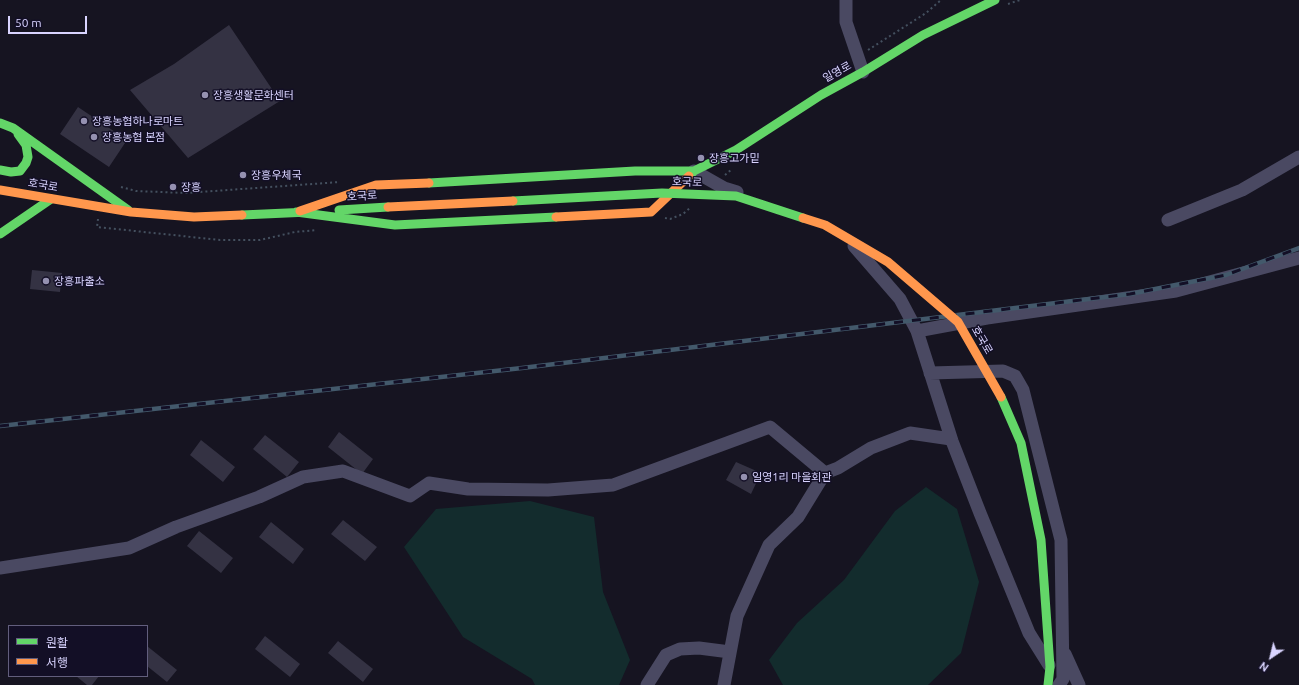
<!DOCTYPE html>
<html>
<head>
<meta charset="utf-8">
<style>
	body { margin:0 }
	#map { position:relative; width:1299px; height:685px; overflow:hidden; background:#161421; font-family:Ubuntu,"Noto Sans KR",sans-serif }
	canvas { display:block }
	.legend { position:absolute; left:8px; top:625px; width:140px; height:52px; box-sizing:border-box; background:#130f26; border:1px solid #625e7d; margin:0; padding:5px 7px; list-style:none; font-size:12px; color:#d9d4ff }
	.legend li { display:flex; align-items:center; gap:8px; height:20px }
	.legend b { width:20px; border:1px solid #625e7d }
	.north { position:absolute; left:1251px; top:637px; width:40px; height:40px; -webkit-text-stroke:3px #130f26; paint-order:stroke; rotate:215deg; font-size:11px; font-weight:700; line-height:16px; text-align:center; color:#d9d4ff }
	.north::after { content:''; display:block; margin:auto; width:14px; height:18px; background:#d9d4ff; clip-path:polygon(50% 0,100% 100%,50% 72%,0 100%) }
	.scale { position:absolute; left:8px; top:16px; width:79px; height:18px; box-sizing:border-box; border:2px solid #d9d4ff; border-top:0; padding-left:5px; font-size:12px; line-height:14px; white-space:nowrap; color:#d9d4ff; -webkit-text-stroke:3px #130f26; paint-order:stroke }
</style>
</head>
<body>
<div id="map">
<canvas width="1299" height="685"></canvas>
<ul class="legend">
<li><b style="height:5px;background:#63d668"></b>원활</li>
<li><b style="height:5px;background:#ff974d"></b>서행</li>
</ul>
<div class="north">N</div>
<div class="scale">50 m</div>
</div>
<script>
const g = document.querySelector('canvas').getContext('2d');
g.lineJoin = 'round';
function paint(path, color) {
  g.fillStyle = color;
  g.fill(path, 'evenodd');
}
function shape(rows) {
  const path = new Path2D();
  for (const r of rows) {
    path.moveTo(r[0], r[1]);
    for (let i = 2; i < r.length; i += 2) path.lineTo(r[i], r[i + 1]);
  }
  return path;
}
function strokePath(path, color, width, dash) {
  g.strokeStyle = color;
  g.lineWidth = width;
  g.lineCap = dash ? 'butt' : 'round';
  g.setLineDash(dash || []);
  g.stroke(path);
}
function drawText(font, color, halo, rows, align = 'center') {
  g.font = font + ' Ubuntu,"Noto Sans KR",sans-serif';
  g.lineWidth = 3;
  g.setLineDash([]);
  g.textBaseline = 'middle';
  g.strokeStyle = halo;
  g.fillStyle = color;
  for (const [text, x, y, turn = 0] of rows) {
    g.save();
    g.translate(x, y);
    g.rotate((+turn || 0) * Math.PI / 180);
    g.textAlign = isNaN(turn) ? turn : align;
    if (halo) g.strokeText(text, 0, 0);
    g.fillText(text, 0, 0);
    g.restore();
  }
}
paint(shape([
	[926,487,957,509,979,582,961,653,928,685,783,685,769,660,797,623,844,580,895,511],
	[530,501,594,517,603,592,630,660,619,685,535,685,532,679,463,637,404,547,436,509]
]), '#132c2d');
paint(shape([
	[229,25,280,101,188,158,130,90,174,64],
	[78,107,127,140,109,167,60,134],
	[32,270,62,273,60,292,30,289],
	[339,432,373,459,362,474,328,447],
	[265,435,299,462,287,477,253,449],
	[201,440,235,467,223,482,190,455],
	[736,462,761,473,751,494,726,480],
	[343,520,377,547,365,561,331,534],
	[271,522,304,549,293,564,259,537],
	[199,531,233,558,221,573,187,546],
	[265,636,300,664,290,677,255,649],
	[338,641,373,669,363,682,328,653],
	[147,646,177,670,167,682,147,666],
	[76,676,99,676,92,685,87,685]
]), '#343243');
strokePath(shape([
	[1008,4,1020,0],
	[868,50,926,13,941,0],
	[725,175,732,169],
	[121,187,136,191,186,193,340,182],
	[665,218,670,219,683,214,690,208],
	[98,219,97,227,220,240,260,240,295,232,317,230]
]), '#44505f', 2, [2, 3]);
strokePath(shape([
	[846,0,846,22,863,72],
	[694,171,724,188,737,192],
	[1168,220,1242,190,1299,157],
	[854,246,900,299,917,331],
	[930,373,1003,371,1015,376,1023,390,1061,540,1063,679,1059,685],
	[825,473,838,468,871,448,910,433,951,439],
	[0,568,129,548,176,527,259,497,303,477,343,471,410,496,429,483,468,489,548,490,613,485,770,427,825,473,798,517,769,545,737,616,724,685],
	[1065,654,1079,685],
	[1049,665,1029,633,980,513,952,441,917,331,987,318,1176,291,1299,258],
	[647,685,666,655,680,649,699,648,730,652]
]), '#4a4962', 13);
strokePath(shape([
	[0,123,13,128,128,210],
	[0,170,11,172,20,171,26,163,28,157,26,145,18,134],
	[689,176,694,171,736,150,821,95,863,72,923,35,995,0],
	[429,183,635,171,694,171],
	[339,210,388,207],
	[296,212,395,225,556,217],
	[242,215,309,212],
	[0,234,51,199],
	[1001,397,1021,443,1041,540,1050,667,1048,685]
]), '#63d668', 9);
strokePath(shape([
	[0,190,131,212,194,217,242,215],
	[300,211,376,185,429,183],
	[556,217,651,212,689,176]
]), '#ff974d', 9);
const rail = shape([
	[0,426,522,368,1130,294,1226,275,1299,248]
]);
strokePath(rail, '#43596b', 4.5);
strokePath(rail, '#130f26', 3, [9]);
strokePath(shape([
	[513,201,662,193,736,196,803,218]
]), '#63d668', 9);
strokePath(shape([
	[388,207,513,201],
	[803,218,825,225,888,262,958,322,1001,397]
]), '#ff974d', 9);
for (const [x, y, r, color] of [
	[205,95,4,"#9591b1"],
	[84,121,4,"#9591b1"],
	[94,137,4,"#9591b1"],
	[701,158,4,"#9591b1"],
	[243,175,4,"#9591b1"],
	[173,187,4,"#9591b1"],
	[46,281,4,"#9591b1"],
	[744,477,4,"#9591b1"]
]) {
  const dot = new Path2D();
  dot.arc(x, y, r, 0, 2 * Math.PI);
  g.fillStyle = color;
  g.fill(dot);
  strokePath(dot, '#130f26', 1.5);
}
drawText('11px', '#d9d4ff', '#130f26', [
	["일영로",837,72,-29],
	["호국로",687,182,2],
	["호국로",43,185,10],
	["호국로",362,196,-3],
	["호국로",982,340,60]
]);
drawText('11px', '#d9d4ff', '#130f26', [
	["장흥생활문화센터",213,95],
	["장흥농협하나로마트",92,121],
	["장흥농협 본점",102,137],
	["장흥고가밑",709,158],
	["장흥우체국",251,175],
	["장흥",181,187],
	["장흥파출소",54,281],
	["일영1리 마을회관",752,477]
], 'left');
</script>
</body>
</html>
